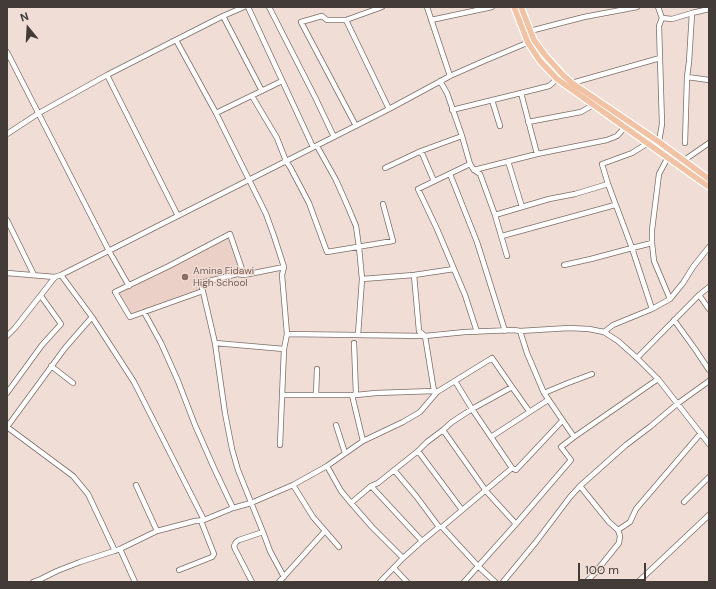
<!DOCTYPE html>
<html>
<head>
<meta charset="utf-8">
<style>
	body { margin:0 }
	#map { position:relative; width:716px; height:589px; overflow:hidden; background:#efddd6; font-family:"DM Sans",sans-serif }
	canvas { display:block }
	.frame { position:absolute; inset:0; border:8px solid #423b38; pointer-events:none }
	.north { position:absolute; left:8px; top:8px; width:40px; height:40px; -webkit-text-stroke:3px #efddd6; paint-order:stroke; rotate:342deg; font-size:11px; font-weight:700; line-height:16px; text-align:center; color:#423b38 }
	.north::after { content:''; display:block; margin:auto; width:14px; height:18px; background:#423b38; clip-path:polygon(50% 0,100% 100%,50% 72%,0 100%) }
	.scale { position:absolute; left:578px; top:563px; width:68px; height:18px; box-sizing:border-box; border:2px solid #423b38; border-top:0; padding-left:5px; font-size:12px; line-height:14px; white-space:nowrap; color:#423b38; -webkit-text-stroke:3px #efddd6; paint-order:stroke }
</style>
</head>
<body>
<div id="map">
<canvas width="716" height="589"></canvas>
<div class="frame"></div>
<div class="north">N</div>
<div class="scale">100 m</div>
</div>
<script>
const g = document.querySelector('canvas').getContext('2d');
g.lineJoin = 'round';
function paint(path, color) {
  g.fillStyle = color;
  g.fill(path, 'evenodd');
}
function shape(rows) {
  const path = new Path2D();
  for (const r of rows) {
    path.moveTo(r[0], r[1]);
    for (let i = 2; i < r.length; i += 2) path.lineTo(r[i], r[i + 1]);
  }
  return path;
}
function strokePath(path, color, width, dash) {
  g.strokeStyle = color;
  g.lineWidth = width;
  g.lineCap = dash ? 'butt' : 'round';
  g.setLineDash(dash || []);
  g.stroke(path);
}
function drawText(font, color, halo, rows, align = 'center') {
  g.font = font + ' "DM Sans",sans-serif';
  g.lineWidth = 3;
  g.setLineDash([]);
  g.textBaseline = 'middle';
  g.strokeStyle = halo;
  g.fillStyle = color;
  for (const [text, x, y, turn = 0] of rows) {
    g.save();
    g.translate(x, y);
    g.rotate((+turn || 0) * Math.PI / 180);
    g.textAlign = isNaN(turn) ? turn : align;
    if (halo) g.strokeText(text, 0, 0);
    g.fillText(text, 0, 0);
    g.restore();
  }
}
paint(shape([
	[230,235,241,271,199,283,201,291,130,315,119,293]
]), '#ead0c6');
const minor = shape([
	[248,7,313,147],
	[269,7,315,97,334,137],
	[427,7,450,76],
	[658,7,662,18,672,19,692,13,709,9],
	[223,16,262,91],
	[346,20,389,109],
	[431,20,492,7],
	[530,31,584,17,637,7],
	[176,40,216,113,266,214,274,236,284,267,282,275,287,334,284,349,280,445],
	[7,52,109,251,129,286],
	[107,75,178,216],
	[687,77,709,80],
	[440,81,447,93,462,136,470,164,474,170,480,174,495,215,507,256],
	[572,83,660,58],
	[521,93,537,154],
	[252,96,277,138,286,161,290,167,309,203,327,252,393,241,383,204],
	[492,100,500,126],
	[452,110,521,93,549,86,557,79],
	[216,113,282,81],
	[528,122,581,112,593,105],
	[356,126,301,22,322,16,327,20,346,20,382,7],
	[7,134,39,113,107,75,223,16,244,7],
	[659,142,662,124,659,26,662,18],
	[648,143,632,153,602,164,608,184,632,248,652,309],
	[685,143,687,77,689,62,692,13],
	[317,146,336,180,348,207,356,226,359,247,362,279,358,335],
	[421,151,434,181],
	[668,157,659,174,652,230,652,243,654,261,670,299],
	[508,161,522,207],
	[683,161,709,143],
	[470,164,418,189,437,229,465,295,477,332],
	[385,168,421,151,462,136],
	[474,170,537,154,607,140,617,136,625,127],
	[450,174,477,242,505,331],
	[495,215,549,199,575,194,608,184],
	[7,220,34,275],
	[502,236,615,205],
	[564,265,591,259,632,248,652,243],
	[7,273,55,277,61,275,389,109,450,76,484,61,534,40],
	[61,275,92,317,134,382,204,520],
	[414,275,419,331,425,336,434,391],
	[362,279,414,275,454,269],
	[203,291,130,317,115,292,169,266,230,234,244,275],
	[699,295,709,309],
	[144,312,161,343,178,381,195,425,214,468,233,508],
	[674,320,695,349,709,370],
	[520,331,527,353,544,393,574,437],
	[604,332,613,325,652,309,670,299,683,283,693,267,709,247],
	[287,334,425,336,465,332,514,330,520,331,569,328,589,329,604,332,618,341,637,358,658,379,709,444],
	[7,336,15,328,55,277],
	[215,343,284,349],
	[354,343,356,395],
	[637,358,699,295,709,287],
	[51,366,73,383],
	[455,381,472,409,491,437,512,468,516,470,562,421],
	[7,393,42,345,61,324,41,296],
	[544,393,568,383,592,374],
	[283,395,356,395,376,393,434,391,437,392],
	[316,395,317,369],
	[352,395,363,441],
	[336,425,345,453],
	[7,427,73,476,88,494,115,551],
	[7,427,65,348,92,317],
	[443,430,486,491,516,524],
	[491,437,548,400],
	[418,451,462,510],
	[327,466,341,491,351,503,372,527,403,558],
	[394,470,416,496,439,527],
	[136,485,157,531],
	[293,485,313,517,339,547],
	[371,486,422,541],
	[580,486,609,522,618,530,620,536,619,543,594,574,586,582],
	[684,502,709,477],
	[351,503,371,486,378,483,418,451,427,442,443,430,452,422,472,409,512,387],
	[442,527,478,566,495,582],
	[618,530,630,522,636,509,701,433],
	[120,549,135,582],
	[394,568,407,582],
	[179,570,212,557,214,554,201,521],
	[284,577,270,551,263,532,238,470,232,449,225,413,215,343,201,283,237,274,244,275,284,267],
	[33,582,41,579,57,571,80,562,120,549,157,531,195,521,204,520,233,508,251,503,293,485,327,466,363,441,403,422,420,412,437,392,492,358,512,387,529,411],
	[252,582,235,549,234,546,236,542,239,540,263,532],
	[279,582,325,531],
	[380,582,403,558,422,541,439,527,442,527,512,468],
	[464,582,516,524,571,460,561,447,574,437,658,379],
	[503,582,536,542,570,497,580,486,626,445,651,426,677,404,709,381],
	[638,582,709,515]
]);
const major = shape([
	[514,7,528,43,540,61,557,79,709,187],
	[521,7,534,40,545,55,563,75,572,83,659,142,709,179]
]);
strokePath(minor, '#7d6e68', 6);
strokePath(major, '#fff', 8);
strokePath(minor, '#fff', 4.5);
strokePath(major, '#f1c3a4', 5.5);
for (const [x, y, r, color] of [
	[185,277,4,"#8d6e63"]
]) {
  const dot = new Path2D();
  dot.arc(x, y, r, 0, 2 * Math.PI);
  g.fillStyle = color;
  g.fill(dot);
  strokePath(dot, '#efddd6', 1.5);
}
drawText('10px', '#785e54', '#efddd6', [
	["Amina Fidawi",193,271],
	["High School",193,283]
], 'left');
</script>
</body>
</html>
